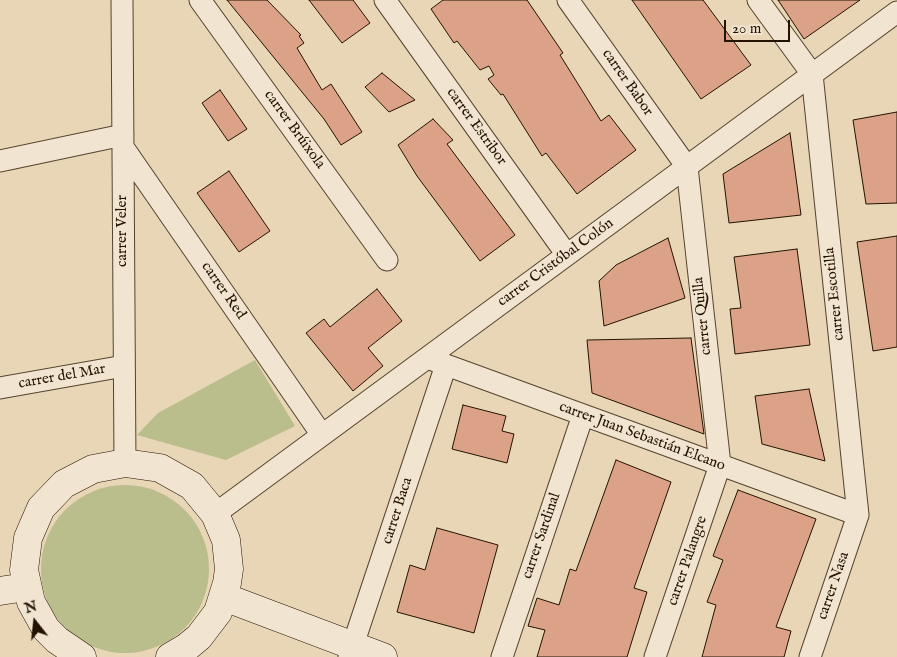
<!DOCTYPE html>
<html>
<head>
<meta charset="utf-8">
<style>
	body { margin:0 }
	#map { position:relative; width:897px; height:657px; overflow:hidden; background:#e9d6b6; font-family:"IM FELL English",serif }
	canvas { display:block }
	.north { position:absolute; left:10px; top:597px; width:50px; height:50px; -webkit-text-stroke:4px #f1e4d0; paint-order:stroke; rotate:344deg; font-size:14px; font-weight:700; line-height:20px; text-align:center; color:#231300 }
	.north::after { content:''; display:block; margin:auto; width:18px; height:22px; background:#231300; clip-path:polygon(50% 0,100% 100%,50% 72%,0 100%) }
	.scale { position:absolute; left:724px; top:20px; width:66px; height:22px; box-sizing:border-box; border:2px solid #231300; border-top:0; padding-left:6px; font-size:15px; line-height:18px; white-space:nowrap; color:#231300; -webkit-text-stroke:4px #f1e4d0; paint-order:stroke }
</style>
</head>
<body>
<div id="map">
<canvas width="897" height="657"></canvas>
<div class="north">N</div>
<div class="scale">20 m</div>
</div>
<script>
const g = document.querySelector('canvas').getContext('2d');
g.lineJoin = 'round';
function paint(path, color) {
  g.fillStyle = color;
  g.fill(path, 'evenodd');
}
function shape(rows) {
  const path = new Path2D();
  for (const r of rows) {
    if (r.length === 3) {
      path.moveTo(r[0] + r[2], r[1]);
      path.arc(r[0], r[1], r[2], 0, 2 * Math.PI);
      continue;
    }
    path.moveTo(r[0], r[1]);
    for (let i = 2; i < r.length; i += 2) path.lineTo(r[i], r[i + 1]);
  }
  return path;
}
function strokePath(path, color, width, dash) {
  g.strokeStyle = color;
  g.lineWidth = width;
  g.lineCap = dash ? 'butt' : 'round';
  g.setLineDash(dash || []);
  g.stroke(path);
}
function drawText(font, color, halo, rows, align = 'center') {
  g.font = font + ' "IM FELL English",serif';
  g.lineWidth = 4;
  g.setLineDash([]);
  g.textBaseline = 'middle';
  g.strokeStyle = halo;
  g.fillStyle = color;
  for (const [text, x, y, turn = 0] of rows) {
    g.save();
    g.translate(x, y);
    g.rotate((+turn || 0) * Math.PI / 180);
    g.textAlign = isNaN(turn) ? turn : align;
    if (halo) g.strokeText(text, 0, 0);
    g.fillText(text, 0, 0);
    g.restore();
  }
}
paint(shape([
	[255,360,295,426,226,460,137,435,158,413],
	[125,569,84]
]), '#babd8c');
const building = shape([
	[227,0,267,0,301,35,299,36,304,43,297,48,322,90,331,84,362,132,341,145,324,119,227,0],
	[309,0,353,0,370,23,342,43,309,0],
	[443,0,527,0,563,53,560,55,601,121,609,115,636,150,577,194,546,153,542,156,503,94,501,95,488,79,494,75,489,66,480,70,457,41,454,43,431,9,443,0],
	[632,0,703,0,751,65,701,99,632,0],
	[778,0,860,0,804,39,778,0],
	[382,73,415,100,389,112,365,87,382,73],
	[220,90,247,129,228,141,202,103,220,90],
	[897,112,897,203,866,204,853,120,897,112],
	[433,119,453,140,447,144,515,235,480,261,417,176,398,145,433,119],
	[790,133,801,215,729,223,723,174,790,133],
	[229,171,270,231,239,252,197,193,229,171],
	[897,236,897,347,873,351,857,242,897,236],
	[668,238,685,298,604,326,599,281,616,265,668,238],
	[797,249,810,345,735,354,730,309,741,308,734,257,797,249],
	[377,289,402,321,368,348,383,366,353,391,306,333,324,319,330,327,377,289],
	[691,338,704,434,592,393,587,340,691,338],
	[809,389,825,461,762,444,755,396,809,389],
	[463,405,506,416,502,431,514,434,507,463,452,449,463,405],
	[616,460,671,482,634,588,647,592,627,657,537,657,545,630,528,626,537,598,559,605,570,569,576,571,616,460],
	[738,490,816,519,776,627,791,631,784,657,702,657,716,605,707,602,723,560,713,556,738,490],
	[437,528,498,545,474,633,397,612,410,565,425,570,437,528]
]);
paint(building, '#dba287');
strokePath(building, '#231300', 1);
const street = shape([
	[122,0,125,463],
	[200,0,387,260],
	[385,0,567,255],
	[568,0,687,167,720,465,655,657],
	[758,0,812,74,858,515,810,657],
	[123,147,322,435],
	[0,161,123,135],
	[427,358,858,515],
	[0,388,124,366],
	[215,514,897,12],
	[349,657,446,365],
	[502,657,583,415]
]);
const secondary = shape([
	[0,591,26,587],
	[224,597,383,657],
	[82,657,57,640,46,629,31,602,24,570,28,538,41,508,64,484,93,469,125,463,160,468,192,486,215,514,226,540,229,569,227,583,218,612,199,637,187,647,170,657]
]);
strokePath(street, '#54442e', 23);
strokePath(secondary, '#231300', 29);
strokePath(street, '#f1e4d0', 21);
strokePath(secondary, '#f1e4d0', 28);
drawText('15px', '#231300', '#f1e4d0', [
	["carrer Babor",627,83,55],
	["carrer Estribor",476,127,54],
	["carrer Brúixola",294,130,54],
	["carrer Veler",123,231,-90],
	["carrer Cristóbal Colón",556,263,-36],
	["carrer Red",223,291,55],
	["carrer Escotilla",835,294,-96],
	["carrer Quilla",703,316,-96],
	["carrer del Mar",62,377,-10],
	["carrer Juan Sebastián Elcano",642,437,20],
	["carrer Baca",398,511,-72],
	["carrer Sardinal",542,536,-71],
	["carrer Palangre",688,561,-71],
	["carrer Nasa",834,586,-71]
]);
</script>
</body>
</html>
